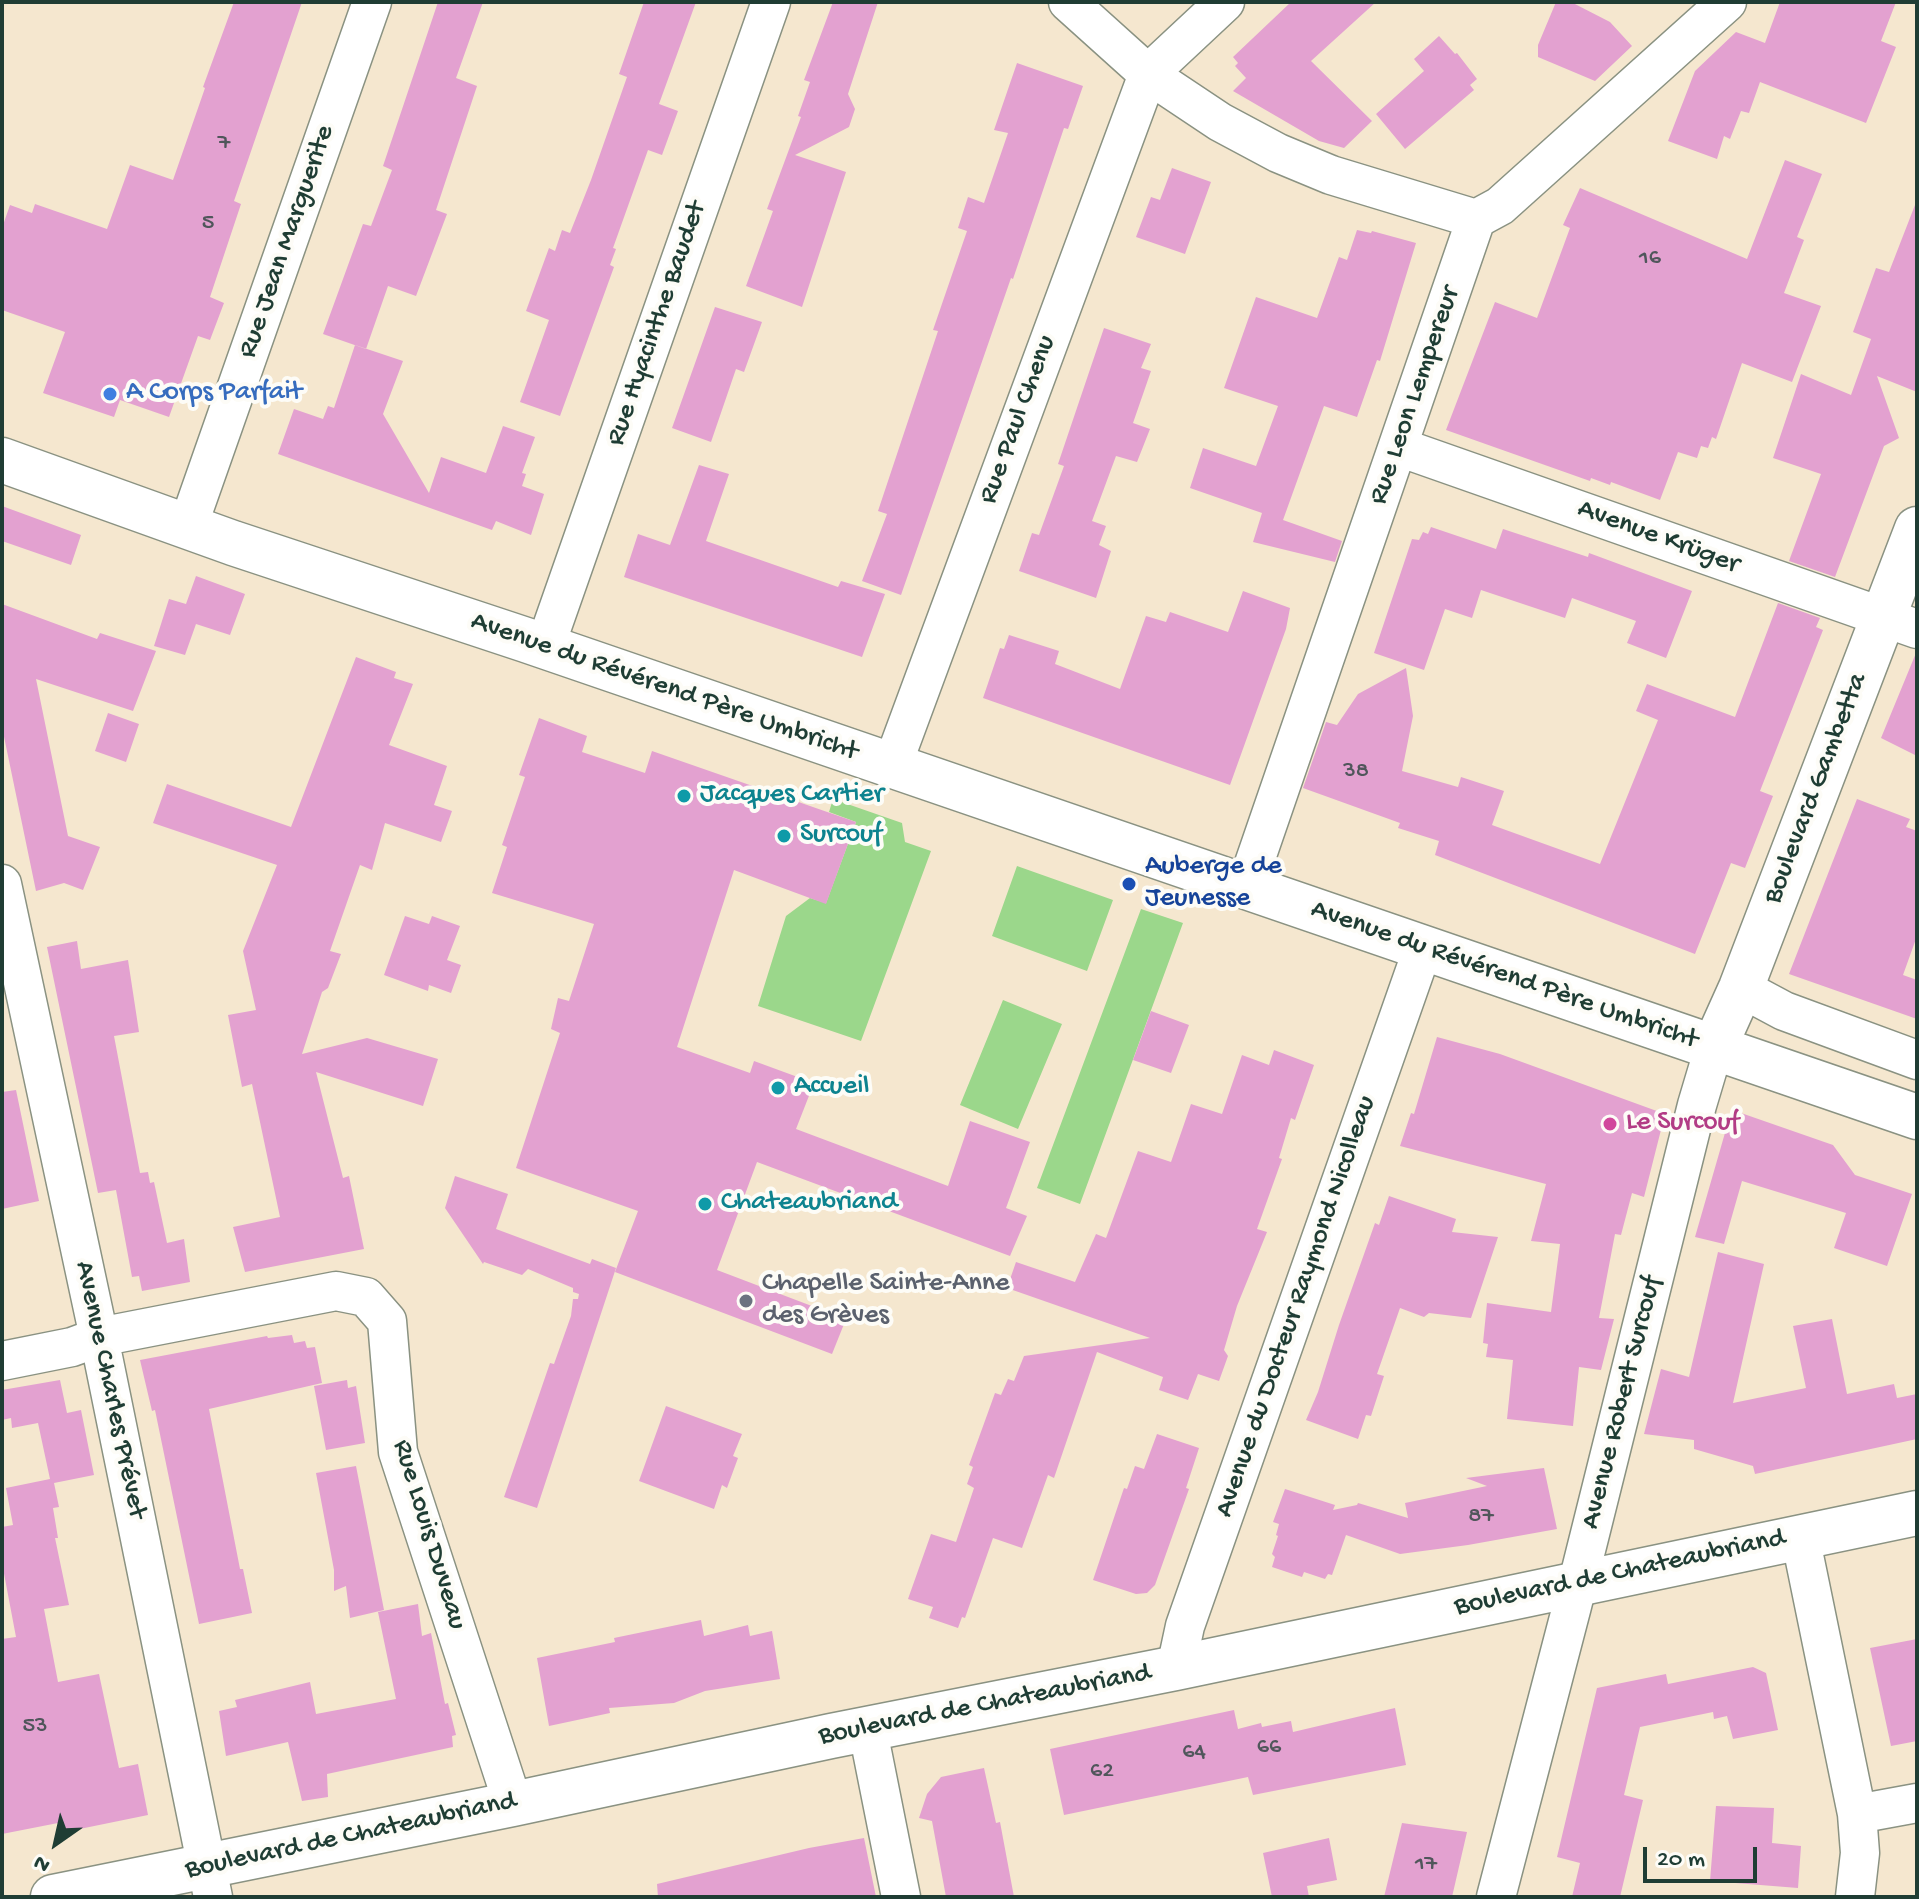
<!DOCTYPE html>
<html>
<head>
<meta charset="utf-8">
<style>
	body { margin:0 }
	#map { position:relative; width:1919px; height:1899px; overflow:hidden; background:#f5e7cf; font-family:"Gochi Hand",sans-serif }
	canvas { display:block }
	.frame { position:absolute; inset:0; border:4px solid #1f3d34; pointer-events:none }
	.north { position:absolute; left:16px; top:1803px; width:80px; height:80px; -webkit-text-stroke:6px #fdfcf7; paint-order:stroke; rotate:214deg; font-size:22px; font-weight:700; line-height:32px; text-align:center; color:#1f3d34 }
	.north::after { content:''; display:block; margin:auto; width:28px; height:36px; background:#1f3d34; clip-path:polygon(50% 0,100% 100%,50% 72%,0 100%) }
	.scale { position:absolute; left:1643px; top:1847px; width:114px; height:36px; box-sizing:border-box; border:4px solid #1f3d34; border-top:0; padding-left:10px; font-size:24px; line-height:28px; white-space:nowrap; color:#1f3d34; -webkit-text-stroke:6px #fdfcf7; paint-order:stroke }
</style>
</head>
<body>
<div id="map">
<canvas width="1919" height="1899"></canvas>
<div class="frame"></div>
<div class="north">N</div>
<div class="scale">20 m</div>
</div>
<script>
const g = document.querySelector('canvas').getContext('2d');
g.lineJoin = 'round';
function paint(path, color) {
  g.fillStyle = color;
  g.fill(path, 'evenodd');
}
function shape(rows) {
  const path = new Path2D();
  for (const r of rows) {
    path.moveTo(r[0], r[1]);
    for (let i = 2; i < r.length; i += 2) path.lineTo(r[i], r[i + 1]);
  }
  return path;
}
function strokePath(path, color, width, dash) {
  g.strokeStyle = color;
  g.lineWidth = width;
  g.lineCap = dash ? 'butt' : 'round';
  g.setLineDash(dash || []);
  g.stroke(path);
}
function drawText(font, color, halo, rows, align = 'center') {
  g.font = font + ' "Gochi Hand",sans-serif';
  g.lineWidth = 8;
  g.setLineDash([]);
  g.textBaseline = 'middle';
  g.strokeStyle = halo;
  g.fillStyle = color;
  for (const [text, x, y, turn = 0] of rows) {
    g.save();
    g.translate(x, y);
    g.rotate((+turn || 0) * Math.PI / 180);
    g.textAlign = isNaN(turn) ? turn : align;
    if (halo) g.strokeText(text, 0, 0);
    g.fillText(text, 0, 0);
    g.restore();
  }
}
paint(shape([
	[833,799,902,823,905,842,931,851,861,1041,758,1006,786,916,810,898,826,903,856,822,829,812],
	[1017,866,1113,900,1087,971,992,936],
	[1141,909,1183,923,1080,1204,1037,1188],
	[1003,1000,1062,1024,1018,1129,960,1105]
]), '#9bd78b');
paint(shape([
	[234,2,302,2,234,201,241,204,210,297,224,303,210,340,198,336,169,417,120,400,114,417,43,393,65,332,2,310,2,228,10,205,32,213,35,204,107,229,130,165,173,180,205,88,203,87],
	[438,2,483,2,456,78,477,86,436,210,447,214,416,296,388,286,366,349,323,334,363,224,371,226,392,170,383,166],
	[644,2,696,2,659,104,678,111,662,155,648,150,613,248,616,249,610,265,614,267,560,416,520,402,549,320,526,311,549,248,555,251,562,230,570,233,591,180,627,77,619,74],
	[833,2,878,2,848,94,855,109,849,127,795,155,846,172,802,307,746,286,773,211,767,209,801,117,798,116,810,82,804,80],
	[1291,2,1376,2,1311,61,1372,121,1344,148,1319,141,1233,91,1246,78,1235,66,1238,63,1233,57],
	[1556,2,1571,2,1610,22,1632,46,1595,81,1538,57,1538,45],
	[1780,2,1896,2,1881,41,1896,47,1866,123,1760,82,1749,113,1741,111,1730,139,1724,136,1717,159,1668,141,1695,71,1736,32,1765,43],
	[1439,36,1455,54,1457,53,1477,79,1470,85,1474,90,1405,149,1376,114,1424,71,1414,59],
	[1017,63,1083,86,1068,129,1064,128,1013,279,1011,278,901,595,862,581,887,514,878,511,938,331,933,330,967,231,958,228,968,197,984,203,1008,133,994,130],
	[1785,160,1822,174,1797,237,1804,240,1784,293,1821,306,1792,382,1742,363,1716,439,1712,437,1708,448,1701,446,1697,458,1678,452,1660,500,1611,482,1610,485,1591,478,1590,481,1446,430,1495,302,1537,318,1570,228,1563,225,1580,188,1747,259],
	[1172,168,1211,182,1185,254,1136,237,1151,197,1160,200],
	[1915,205,1917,205,1917,392,1877,376,1899,438,1884,446,1835,577,1789,561,1821,474,1773,458,1801,374,1851,395,1871,339,1853,332,1876,268,1889,272],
	[1357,230,1371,233,1372,231,1416,243,1380,361,1377,360,1357,417,1324,406,1283,520,1342,541,1335,562,1253,542,1262,513,1190,488,1203,448,1256,466,1278,406,1224,388,1256,297,1317,318,1339,257,1347,260],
	[715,307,762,322,744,372,736,369,711,442,672,428],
	[1104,328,1151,344,1141,368,1151,371,1133,423,1150,429,1137,462,1116,456,1092,521,1106,526,1099,545,1111,551,1096,598,1019,571,1032,533,1039,535,1064,466,1058,464],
	[355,345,403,361,383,414,429,493,441,457,486,473,503,426,535,437,522,473,526,474,522,486,544,494,531,535,496,521,492,530,278,454,294,409,323,419,328,406,334,408],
	[699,465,729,474,706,541,838,587,841,581,885,594,862,657,624,577,638,534,670,545],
	[2,506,81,535,71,565,2,541],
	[1431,527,1496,549,1503,529,1588,557,1589,553,1692,591,1666,658,1627,643,1636,621,1572,598,1565,618,1481,590,1472,618,1445,609,1424,670,1374,653,1412,539,1419,540,1423,532,1428,534],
	[196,576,245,594,230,635,196,624,185,655,154,646,169,599,186,604],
	[1243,591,1290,608,1286,629,1230,785,983,698,1000,648,1004,649,1009,635,1059,651,1055,664,1120,689,1146,616,1166,622,1170,612,1228,632],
	[1778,603,1820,618,1816,627,1823,630,1760,791,1773,796,1745,868,1731,863,1695,954,1435,855,1439,841,1398,828,1400,823,1303,788,1326,722,1337,725,1358,694,1406,668,1413,716,1402,771,1458,787,1461,777,1504,791,1492,825,1600,864,1658,720,1636,711,1647,684,1735,717],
	[2,604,97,639,100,633,156,651,133,711,36,679,68,836,100,847,83,890,64,883,36,891,2,727],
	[1916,653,1917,653,1917,756,1881,738],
	[356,657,396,672,394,678,413,684,389,745,447,766,434,805,452,811,441,842,385,823,372,870,360,865,330,951,341,954,328,988,322,992,302,1054,367,1038,438,1059,423,1106,316,1072,343,1178,349,1176,364,1249,245,1272,233,1227,280,1217,252,1084,242,1087,228,1015,256,1010,243,951,277,865,153,823,167,784,291,827],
	[108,713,139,724,126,762,95,751],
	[539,718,587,736,582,752,645,773,652,751,856,822,826,904,734,870,677,1047,750,1073,754,1061,814,1083,796,1129,948,1186,970,1121,1030,1142,1006,1208,1027,1216,1010,1256,757,1162,717,1270,846,1319,832,1354,615,1272,638,1211,516,1168,560,1033,551,1029,558,998,569,1001,594,924,492,893,507,847,502,845,525,777,519,775],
	[1857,799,1910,819,1906,827,1917,831,1917,936,1903,975,1917,980,1917,1019,1789,974],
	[405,916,429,924,432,916,460,926,447,960,461,965,451,993,429,985,428,991,384,975],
	[77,941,81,969,128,960,139,1032,114,1036,140,1173,148,1172,150,1183,154,1182,167,1243,184,1239,190,1282,142,1291,139,1276,132,1277,116,1190,98,1193,47,947],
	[1151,1011,1189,1025,1171,1073,1133,1060],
	[1437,1037,1500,1054,1665,1114,1644,1197,1632,1193,1621,1235,1615,1234,1599,1318,1614,1319,1601,1370,1579,1367,1573,1426,1507,1419,1513,1360,1486,1357,1488,1344,1483,1343,1487,1303,1551,1312,1560,1244,1531,1241,1546,1184,1400,1146,1411,1113,1414,1114],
	[1274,1050,1314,1065,1295,1120,1291,1118,1279,1158,1282,1159,1257,1229,1267,1232,1237,1306,1224,1350,1228,1356,1219,1381,1198,1374,1188,1400,1159,1390,1163,1377,1097,1352,1054,1478,1048,1475,1022,1548,993,1538,965,1618,962,1617,958,1628,929,1618,933,1607,908,1599,931,1534,956,1542,974,1488,967,1484,973,1467,969,1465,995,1393,1001,1395,1008,1379,1014,1381,1024,1356,1150,1338,1007,1288,1016,1262,1075,1282,1096,1234,1106,1238,1138,1151,1171,1162,1191,1104,1222,1114,1242,1055,1269,1065],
	[16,1090,39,1201,2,1209,2,1092],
	[1741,1113,1833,1145,1855,1175,1912,1194,1887,1266,1834,1248,1846,1213,1742,1181,1724,1244,1695,1237,1729,1119],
	[455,1176,508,1194,496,1229,590,1264,592,1259,616,1268,537,1508,504,1497,550,1363,554,1364,571,1316,573,1299,578,1299,579,1294,573,1292,573,1288,528,1269,522,1275,484,1262,483,1264,445,1208],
	[1389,1196,1456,1219,1452,1232,1498,1237,1471,1318,1429,1313,1424,1317,1400,1308,1377,1374,1384,1376,1371,1416,1366,1415,1358,1439,1306,1420,1318,1392,1339,1325,1375,1223,1379,1225],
	[1718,1252,1764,1264,1733,1403,1806,1388,1793,1326,1832,1319,1847,1394,1894,1384,1897,1398,1917,1394,1917,1439,1755,1474,1753,1466,1694,1449,1694,1440,1644,1434,1661,1369,1689,1377],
	[292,1335,294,1343,305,1341,307,1348,315,1347,322,1383,209,1409,240,1569,243,1569,252,1613,199,1624,155,1410,152,1411,140,1360,267,1336,268,1338],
	[60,1380,67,1413,81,1410,94,1475,54,1483,59,1507,53,1508,58,1538,55,1538,69,1605,44,1609,58,1682,99,1674,119,1768,138,1764,148,1815,60,1833,58,1823,2,1834,2,1639,16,1637,2,1563,2,1527,13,1525,6,1488,50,1479,38,1423,12,1428,11,1418,2,1420,2,1390],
	[347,1380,348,1388,356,1386,365,1443,326,1450,314,1386],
	[666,1406,742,1434,733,1456,738,1458,727,1488,722,1485,714,1509,639,1481],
	[1157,1434,1199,1448,1186,1488,1189,1489,1155,1585,1147,1593,1136,1594,1093,1580,1124,1488,1127,1489,1135,1466,1144,1469],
	[356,1466,384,1610,350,1618,346,1586,334,1591,334,1570,316,1473],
	[1544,1468,1557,1529,1468,1545,1400,1554,1346,1535,1332,1575,1328,1574,1325,1579,1304,1572,1302,1577,1272,1567,1275,1557,1272,1554,1278,1536,1276,1535,1279,1524,1273,1522,1285,1489,1335,1505,1333,1510,1357,1505,1358,1503,1408,1518,1405,1503,1487,1486,1466,1478],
	[418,1604,422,1636,431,1633,445,1704,448,1703,456,1735,452,1736,453,1747,327,1774,328,1797,302,1801,288,1742,226,1756,219,1711,237,1707,235,1700,310,1682,316,1714,396,1699,378,1612],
	[701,1620,704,1636,748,1625,750,1636,772,1631,780,1679,705,1691,674,1703,609,1708,610,1713,549,1726,537,1658,615,1642,614,1638],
	[1917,1639,1917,1741,1891,1746,1870,1648],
	[1753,1667,1766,1673,1778,1730,1733,1739,1727,1716,1714,1719,1713,1712,1640,1727,1624,1795,1643,1800,1620,1897,1572,1897,1580,1863,1557,1857,1597,1688,1666,1674,1668,1684],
	[1395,1708,1406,1765,1253,1795,1248,1777,1064,1815,1050,1749,1234,1710,1238,1729,1261,1723,1262,1727,1291,1721,1293,1732],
	[984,1768,996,1823,1000,1822,1014,1897,946,1897,932,1821,919,1818,927,1794,941,1777],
	[1716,1806,1774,1808,1772,1843,1801,1846,1798,1888,1710,1881],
	[1402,1823,1467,1832,1452,1897,1384,1897],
	[864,1838,876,1897,658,1897,657,1884,809,1848],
	[1329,1838,1337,1880,1307,1886,1309,1897,1272,1897,1263,1853]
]), '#e3a1d0');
const street = shape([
	[1068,2,1148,74,1220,122,1278,153,1331,175,1476,219],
	[1399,447,1917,629],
	[188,526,372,2],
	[545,647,771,2],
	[892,766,1148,74,1225,2],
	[2,884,99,1337,213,1897],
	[1246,887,1476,219,1500,206,1727,2],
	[1741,988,1784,1011,1917,1060],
	[2,1361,72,1347,99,1337,336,1291,366,1297,387,1321,398,1452,513,1804],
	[1800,1536,1857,1814,1860,1853,1855,1897],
	[1176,1668,1185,1626,1423,948],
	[868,1731,901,1897],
	[1857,1814,1917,1803],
	[1496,1897,1572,1606,1697,1105,1714,1048]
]);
const secondary = shape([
	[2,460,233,543,526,640,1917,1117],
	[1714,1048,1741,988,1917,529],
	[53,1897,513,1804,831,1736,1176,1668,1917,1513]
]);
strokePath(street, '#8a9282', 41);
strokePath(secondary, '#8a9282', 47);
strokePath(street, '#fff', 38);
strokePath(secondary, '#fff', 44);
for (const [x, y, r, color] of [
	[110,394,8,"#3f7fe0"],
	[684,796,8,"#0f9aa8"],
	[784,836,8,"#0f9aa8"],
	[1129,884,8,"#1a4fb4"],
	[778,1088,8,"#0f9aa8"],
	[1610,1124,8,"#d1479c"],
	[705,1204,8,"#0f9aa8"],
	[746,1301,8,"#6b7280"]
]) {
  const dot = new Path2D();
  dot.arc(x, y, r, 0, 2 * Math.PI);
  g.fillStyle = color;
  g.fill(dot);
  strokePath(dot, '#fdfcf7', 3);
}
drawText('24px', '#50565b', null, [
	["7",224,144],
	["5",208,224],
	["16",1650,259],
	["38",1356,772],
	["87",1481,1517],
	["53",35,1727],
	["66",1269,1748],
	["64",1194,1753],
	["62",1102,1772],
	["17",1426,1865]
]);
drawText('28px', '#1f3d34', '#fdfcf7', [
	["Rue Jean Marguerite",288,242,-71],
	["Rue Hyacinthe Baudet",658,324,-71],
	["Rue Leon Lempereur",1416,396,-71],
	["Rue Paul Chenu",1019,420,-70],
	["Avenue Krüger",1658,538,20],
	["Avenue du Révérend Père Umbricht",664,688,19],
	["Boulevard Gambetta",1817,789,-69],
	["Avenue du Révérend Père Umbricht",1504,976,19],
	["Avenue du Docteur Raymond Nicolleau",1297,1307,-71],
	["Avenue Charles Prévet",109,1390,78],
	["Avenue Robert Surcouf",1623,1403,-76],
	["Rue Louis Duveau",428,1535,73],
	["Boulevard de Chateaubriand",1620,1574,-12],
	["Boulevard de Chateaubriand",985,1706,-11],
	["Boulevard de Chateaubriand",351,1837,-12]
]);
drawText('28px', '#366cbe', '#fdfcf7', [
	["A Corps Parfait",126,394]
], 'left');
drawText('28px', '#0d838f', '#fdfcf7', [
	["Jacques Cartier",700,796],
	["Surcouf",800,836],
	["Accueil",794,1088],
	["Chateaubriand",721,1204]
], 'left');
drawText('28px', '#164399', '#fdfcf7', [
	["Auberge de",1145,868],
	["Jeunesse",1145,900]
], 'left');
drawText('28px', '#b23c85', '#fdfcf7', [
	["Le Surcouf",1626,1124]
], 'left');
drawText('28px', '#5b616d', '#fdfcf7', [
	["Chapelle Sainte-Anne",762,1285],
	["des Grèves",762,1317]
], 'left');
</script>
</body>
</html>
